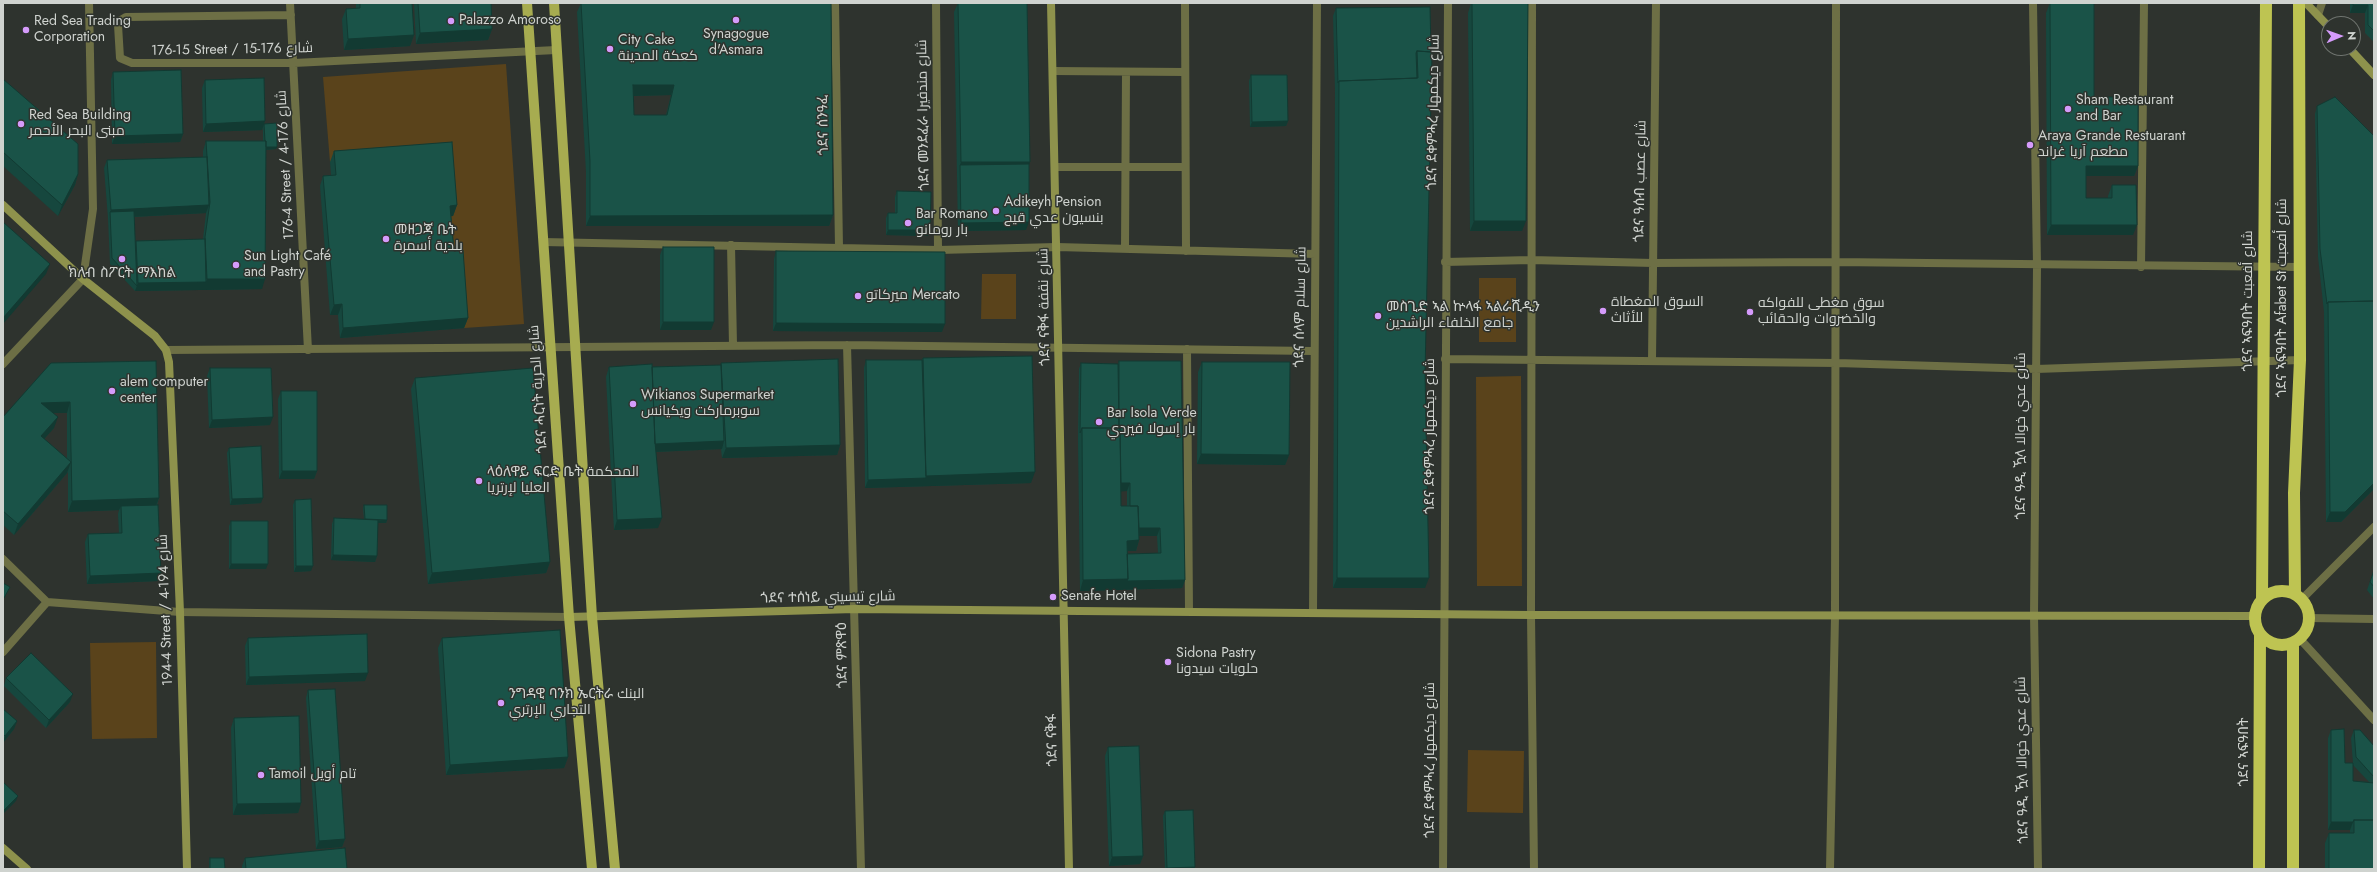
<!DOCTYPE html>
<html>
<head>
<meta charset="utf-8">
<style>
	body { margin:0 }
	#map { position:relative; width:2377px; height:872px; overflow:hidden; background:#2e332e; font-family:Jost,sans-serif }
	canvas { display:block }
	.frame { position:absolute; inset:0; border:4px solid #cfd3cf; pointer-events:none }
	.north { position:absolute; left:2321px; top:16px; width:40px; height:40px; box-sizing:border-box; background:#2e332e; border:1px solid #6e736e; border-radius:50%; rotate:88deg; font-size:11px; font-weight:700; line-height:16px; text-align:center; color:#cfd3cf }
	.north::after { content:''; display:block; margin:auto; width:14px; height:18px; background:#d59bfb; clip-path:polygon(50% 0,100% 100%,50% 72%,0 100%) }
</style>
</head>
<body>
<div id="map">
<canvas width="2377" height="872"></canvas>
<div class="frame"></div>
<div class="north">N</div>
</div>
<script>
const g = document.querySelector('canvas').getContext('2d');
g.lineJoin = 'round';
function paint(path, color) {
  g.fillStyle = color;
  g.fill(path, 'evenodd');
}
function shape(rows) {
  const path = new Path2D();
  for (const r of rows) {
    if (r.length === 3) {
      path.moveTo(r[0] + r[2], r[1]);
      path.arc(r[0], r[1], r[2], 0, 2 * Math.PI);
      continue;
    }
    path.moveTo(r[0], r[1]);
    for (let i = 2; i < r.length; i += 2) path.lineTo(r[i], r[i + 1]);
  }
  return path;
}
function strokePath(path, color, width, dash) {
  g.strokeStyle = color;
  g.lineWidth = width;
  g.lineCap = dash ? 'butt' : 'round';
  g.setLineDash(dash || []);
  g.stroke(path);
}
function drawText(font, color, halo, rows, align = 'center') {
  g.font = font + ' Jost,Cairo,"Noto Sans Ethiopic",sans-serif';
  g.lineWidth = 3;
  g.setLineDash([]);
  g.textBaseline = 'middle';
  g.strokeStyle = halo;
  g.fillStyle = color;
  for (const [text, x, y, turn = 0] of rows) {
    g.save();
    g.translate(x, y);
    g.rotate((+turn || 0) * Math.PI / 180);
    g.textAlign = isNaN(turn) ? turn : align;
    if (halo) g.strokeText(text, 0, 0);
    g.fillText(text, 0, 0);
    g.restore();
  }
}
paint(shape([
	[506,64,524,324,464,328,459,261,450,262,448,152,330,162,323,77],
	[982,274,1016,274,1016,319,981,319],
	[1479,278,1516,278,1516,342,1479,342],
	[1521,376,1522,586,1477,586,1476,377],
	[156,642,157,738,92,739,90,643],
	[1468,750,1524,751,1523,813,1467,812]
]), '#5a431b');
strokePath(shape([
	[290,3,308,350],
	[835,3,839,247],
	[936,3,938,250],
	[1185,3,1186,251],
	[1532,3,1531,615,1534,869],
	[2033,3,2037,266,2034,615,2038,869],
	[291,15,126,17,121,20,118,25,120,58,132,63,294,63,556,50],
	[2318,15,2322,3],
	[1053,71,1185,72],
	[1055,167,1185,167],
	[543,242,938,250,1057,247,1315,254],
	[731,245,733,345],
	[1125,249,1126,73],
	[1445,262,1531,260,1653,263,1835,262,2298,267],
	[2141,267,2144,3],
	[847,345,861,869],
	[1187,349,1189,611],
	[166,350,847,345,1313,351],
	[1445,359,1837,363,2036,369,2300,360],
	[1652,360,1656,3],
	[3,364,83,279,93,209,89,3],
	[3,559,47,602],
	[2302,599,2374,527],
	[47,602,180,612,569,617],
	[1313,612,1317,3],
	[2309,618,2374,619],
	[2300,639,2374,720],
	[3,652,47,602],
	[1443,869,1448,3],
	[1830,869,1835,616,1836,3]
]), '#6d6f45', 8);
strokePath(shape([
	[1051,3,1069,869],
	[2306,3,2329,27],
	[2349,48,2374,75],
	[3,205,83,279,155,336,166,350,169,362,180,612,187,869],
	[569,617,855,609,1531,615,2255,616],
	[3,848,27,869]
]), '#8e924c', 8);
strokePath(shape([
	[527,3,569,617,592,869],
	[554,3,592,617,615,869]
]), '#a7ac50', 10);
strokePath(shape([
	[2282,618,27],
	[2295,594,2294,493,2300,360,2299,3],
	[2262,599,2266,3],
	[2259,869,2260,634],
	[2293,869,2293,644]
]), '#bec452', 12);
paint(shape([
	[356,3,412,3,414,35,410,46,344,50,342,19,346,9,356,8],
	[414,3,491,3,492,29,488,40,416,44],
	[581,3,831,3,833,215,829,226,586,226,586,172,577,12],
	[671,95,666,115,634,115,633,96],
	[958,3,1027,3,1026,230,958,231,954,12],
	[1471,3,1528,3,1522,231,1470,231,1468,13],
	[2050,3,2094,97,2138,166,2134,176,2086,176,2086,198,2108,198,2108,196,2112,185,2133,235,2047,235,2046,13],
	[2350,3,2374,3,2374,42,2365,33,2365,13,2350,13],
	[1430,7,1425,373,1425,588,1333,588,1335,91,1333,16,1336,8],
	[113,72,183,134,180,142,112,144,111,80],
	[1251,75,1288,121,1286,126,1250,127,1249,81],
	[3,79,78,174,75,185,58,216,3,166],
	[205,80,264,124,276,149,266,150,262,289,135,291,110,264,108,218,104,168,107,160,203,157,203,151,206,141,263,141,263,128,262,130,203,132,202,88],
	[206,213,203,239,136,241,135,243,134,217],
	[2317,106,2374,136,2374,489,2341,522,2326,522,2324,312,2318,257,2315,114],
	[334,151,457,205,453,216,450,216,454,251,468,318,464,328,340,338,338,315,330,315,320,186,323,176,331,175,330,162],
	[897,191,930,230,928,236,886,235,886,218,888,213,895,213,895,197],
	[663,247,711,330,660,330,660,255],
	[776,251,942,332,773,331,774,259],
	[923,358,1031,483,865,488,864,368,866,360,922,360],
	[1119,361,1185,580,1182,588,1080,591,1078,439,1079,369,1081,363,1118,364],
	[1121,491,1127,491,1127,506,1121,506],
	[1139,536,1157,536,1158,553,1127,554,1127,551,1136,551,1139,540],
	[1202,362,1289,455,1285,465,1197,464,1198,372],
	[51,363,159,498,157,505,158,581,87,584,85,542,88,534,119,533,118,514,119,510,68,512,68,472,14,535,3,525,3,417],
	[53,413,67,413,67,459,44,439,54,428],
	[721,363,840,445,837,455,722,458,721,449,656,452,658,528,614,530,606,377,609,367,652,367,721,365],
	[210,368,270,425,209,428,207,376],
	[415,378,550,562,546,573,428,584,411,389],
	[281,391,317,471,314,479,279,479,278,399],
	[229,448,261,503,230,505,227,453],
	[295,500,311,571,294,572,293,505],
	[364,505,387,520,386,523,378,523,377,556,375,562,331,560,332,524,334,518,364,519,363,508],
	[231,521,266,569,229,569,229,526],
	[2374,570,2374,599,2367,590],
	[248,638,365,681,246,685,245,646],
	[442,638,568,757,564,768,446,775,438,648],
	[6,678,70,702,46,728,4,686],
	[308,690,345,839,342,847,316,849,306,698],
	[3,709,17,721,14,729,3,743],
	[234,718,301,803,298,813,233,815,231,728],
	[2331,730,2345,763,2353,763,2351,738,2354,730,2374,746,2374,869,2325,869,2325,843,2329,833,2350,833,2350,830,2328,830,2328,738],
	[2353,765,2369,782,2353,781],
	[1108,747,1143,856,1140,864,1109,866,1105,756],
	[1165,811,1195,867,1194,869,1165,869,1163,816],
	[210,858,225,869,209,869,209,860],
	[245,858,347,869,242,869,242,866]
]), '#16473e');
paint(shape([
	[110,3,150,3,110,4],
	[2353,5,2368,5,2365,13,2350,13],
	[492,29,488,40,416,44,420,33],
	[414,35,410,46,344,50,348,39],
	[633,85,674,85,671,95,629,96],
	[265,121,262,130,203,132,206,124],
	[1288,121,1286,126,1250,127,1252,122],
	[183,134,180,142,112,144,115,136],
	[265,147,277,147,276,149,264,150],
	[961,162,1030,162,1026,172,960,165],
	[2086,166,2138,166,2134,176,2082,176],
	[78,174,75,185,58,216,62,205],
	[209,205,206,213,110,218,110,212,111,210],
	[457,205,453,216,446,217,450,206],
	[833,215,829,226,586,226,590,216],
	[1474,221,1526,221,1522,231,1470,231],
	[1029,222,1026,230,958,231,961,223],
	[2051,225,2137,225,2133,235,2047,235],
	[888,230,930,230,928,236,886,235],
	[50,264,46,274,3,324,3,318],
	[207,279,265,279,262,289,135,291,138,283,206,282],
	[342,304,338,315,330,315,334,305],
	[468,318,464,328,340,338,343,328],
	[663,322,714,322,711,330,660,330],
	[776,323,945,324,942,332,773,331],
	[70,402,67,413,37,413,41,403],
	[58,417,54,428,37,447,41,436],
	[273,417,270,425,209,428,212,420],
	[724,441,722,449,651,452,654,444],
	[840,445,837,455,722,458,726,448],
	[1201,454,1289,455,1285,465,1197,464],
	[71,462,67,473,14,535,18,524],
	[282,471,317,471,314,479,279,479],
	[1035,472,1031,483,865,488,868,480,926,478,926,476],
	[1119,483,1130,483,1127,491,1116,492],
	[2374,483,2374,489,2341,522,2326,522,2330,512],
	[159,498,155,508,121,506,119,510,68,512,72,501],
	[263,498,261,503,230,505,232,499],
	[662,518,658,528,614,530,617,520],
	[387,520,386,523,364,523,365,521],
	[1138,528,1160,528,1157,536,1135,536],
	[1139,540,1136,551,1123,551,1127,541],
	[333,555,377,556,375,562,331,560],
	[550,562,546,573,428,584,432,573],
	[231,564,268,564,266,569,229,569],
	[296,566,313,566,311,571,294,572],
	[161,573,158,581,87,584,90,576],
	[1337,578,1429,578,1425,588,1333,588],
	[1128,579,1185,580,1182,588,1080,591,1083,580],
	[368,673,365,681,246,685,249,677],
	[73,694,70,702,46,728,49,720],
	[17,721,14,729,3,743,5,736],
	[568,757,564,768,446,775,450,765],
	[18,796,16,801,3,814,4,810],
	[301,803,298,813,233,815,237,804],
	[2331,822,2353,822,2350,830,2328,830],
	[345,839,342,847,316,849,319,841],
	[1143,856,1140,864,1109,866,1112,857],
	[1195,867,1194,869,1167,869,1167,868]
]), '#123a32');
const building = shape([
	[360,3,412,3,414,35,348,39,346,9,360,8,360,3],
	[418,3,491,3,492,29,420,33,418,3],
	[581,3,831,3,833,215,590,216,590,161,581,3],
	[633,85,674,85,667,115,634,115,633,85],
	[958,3,1027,3,1030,162,961,162,958,3],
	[1472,3,1528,3,1526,221,1474,221,1472,3],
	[2050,3,2094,3,2094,97,2138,97,2138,166,2086,166,2086,198,2112,198,2112,185,2136,185,2137,225,2051,225,2050,3],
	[2353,3,2374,3,2374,31,2368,25,2368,5,2353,5,2353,3],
	[1430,7,1431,52,1417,51,1416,53,1417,78,1339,81,1338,83,1336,8,1430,7],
	[1417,51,1432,52,1425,373,1429,578,1337,578,1339,81,1418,78,1417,51],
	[181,70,183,134,115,136,113,72,181,70],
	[1251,75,1287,75,1288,121,1252,122,1251,75],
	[264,78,265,121,206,124,205,80,264,78],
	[3,79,78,144,78,174,62,205,3,152,3,79],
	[2335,97,2374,136,2374,301,2328,302,2327,304,2320,249,2317,106,2335,97],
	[277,123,277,147,266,147,266,141,265,141,264,124,277,123],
	[206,141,266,141,265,279,207,279,205,237,210,202,206,141],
	[452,142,457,205,450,206,454,251,463,250,468,318,343,328,342,304,334,305,323,176,336,175,334,151,452,142],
	[207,157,209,205,111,210,107,160,207,157],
	[1029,164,1029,222,961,223,960,165,1029,164],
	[897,191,931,192,930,230,888,230,888,213,897,213,897,191],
	[134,211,137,286,112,258,110,212,134,211],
	[3,222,50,264,3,318,3,222],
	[205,239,206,282,138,283,136,241,205,239],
	[663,247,714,247,714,322,663,322,663,247],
	[776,251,945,252,945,324,776,323,776,251],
	[2374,301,2374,483,2345,512,2330,512,2328,302,2374,301],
	[1032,356,1035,472,926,476,923,358,1032,356],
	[838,359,840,445,726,448,721,363,838,359],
	[866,360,922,360,926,478,868,480,866,360],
	[156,361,159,498,72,501,70,402,41,403,58,417,41,436,71,462,18,524,3,511,3,417,51,363,156,361],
	[1119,361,1181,361,1185,580,1127,581,1128,579,1127,554,1161,553,1160,528,1139,528,1138,506,1130,506,1130,483,1121,483,1120,428,1119,428,1119,361],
	[1202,362,1290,362,1289,455,1201,454,1202,362],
	[1081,363,1118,364,1119,428,1082,428,1080,433,1081,363],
	[652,364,655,442,662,518,617,520,609,367,652,364],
	[721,365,724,441,655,444,652,367,721,365],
	[210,368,271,368,273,417,212,420,210,368],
	[533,368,550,562,432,573,415,378,533,368],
	[281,391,317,391,317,471,282,471,281,391],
	[1082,428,1120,428,1121,506,1138,506,1139,540,1127,541,1128,579,1083,580,1082,428],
	[261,446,263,498,232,499,229,448,261,446],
	[311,499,313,566,296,566,295,500,311,499],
	[158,505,161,573,90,576,88,534,122,533,121,506,158,505],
	[364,505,387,505,387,520,365,519,364,505],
	[334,518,378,520,377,556,333,555,334,518],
	[231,521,268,521,268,564,231,564,231,521],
	[2374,570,2374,587,2370,582,2374,570],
	[3,583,10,587,4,598,3,598,3,583],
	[560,630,568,757,450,765,442,638,560,630],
	[367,634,368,673,249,677,248,638,367,634],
	[31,653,73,694,49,720,6,678,31,653],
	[335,689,345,839,319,841,308,690,335,689],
	[3,709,17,721,5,736,3,734,3,709],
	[299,716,301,803,237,804,234,718,299,716],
	[2344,729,2345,763,2353,763,2353,781,2374,783,2374,820,2354,820,2353,822,2331,822,2331,730,2344,729],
	[2354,730,2360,730,2374,746,2374,777,2356,757,2354,730],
	[1139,746,1143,856,1112,857,1108,747,1139,746],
	[3,782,18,796,4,810,3,810,3,782],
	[1193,810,1195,867,1167,868,1165,811,1193,810],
	[2354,820,2374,820,2374,869,2329,869,2329,833,2354,833,2354,820],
	[345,848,347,869,246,869,245,858,345,848],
	[210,858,224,858,225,869,210,869,210,858]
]);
paint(building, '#1a5348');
strokePath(building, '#123a32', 1);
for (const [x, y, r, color] of [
	[736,20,4,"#d59bfb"],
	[451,21,4,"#d59bfb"],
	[26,30,4,"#d59bfb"],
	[610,49,4,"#d59bfb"],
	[2068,109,4,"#d59bfb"],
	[21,124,4,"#d59bfb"],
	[2030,145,4,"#d59bfb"],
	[996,211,4,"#d59bfb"],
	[908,223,4,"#d59bfb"],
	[386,239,4,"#d59bfb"],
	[122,259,4,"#d59bfb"],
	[236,265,4,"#d59bfb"],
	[858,296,4,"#d59bfb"],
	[1603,311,4,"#d59bfb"],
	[1750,312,4,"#d59bfb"],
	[1378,316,4,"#d59bfb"],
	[112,391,4,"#d59bfb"],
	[633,404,4,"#d59bfb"],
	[1099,422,4,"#d59bfb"],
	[479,481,4,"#d59bfb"],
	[1053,597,4,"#d59bfb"],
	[1168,662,4,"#d59bfb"],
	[501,703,4,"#d59bfb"],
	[261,775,4,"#d59bfb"]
]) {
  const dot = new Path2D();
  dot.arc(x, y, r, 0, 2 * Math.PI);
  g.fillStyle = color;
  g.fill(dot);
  strokePath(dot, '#2e332e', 1.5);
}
drawText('14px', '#cfd3cf', '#2e332e', [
	["Palazzo Amoroso",459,21],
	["Red Sea Trading",34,22],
	["Corporation",34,38],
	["Synagogue",736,35,"center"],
	["d'Asmara",736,51,"center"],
	["City Cake",618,41],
	["كعكة المدينة",618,57],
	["Sham Restaurant",2076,101],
	["and Bar",2076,117],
	["Red Sea Building",29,116],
	["مبنى البحر الأحمر",29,132],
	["Araya Grande Restuarant",2038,137],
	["مطعم آريا غراند",2038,153],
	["Adikeyh Pension",1004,203],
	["بنسيون عدي قيح",1004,219],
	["Bar Romano",916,215],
	["بار رومانو",916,231],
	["መዘጋጃ ቤት",394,231],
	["بلدية أسمرة",394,247],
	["Sun Light Café",244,257],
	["and Pastry",244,273],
	["ክለብ ስፖርት ማእከል",122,274,"center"],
	["ميركاتو Mercato",866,296],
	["السوق المغطاة",1611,303],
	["للأثاث",1611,319],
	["سوق مغطى للفواكه",1758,304],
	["والخضروات والحقائب",1758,320],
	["መስጊድ ኣል ኵላፋ ኣልራሺዲን",1386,308],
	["جامع الخلفاء الراشدين",1386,324],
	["alem computer",120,383],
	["center",120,399],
	["Wikianos Supermarket",641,396],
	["سوبرماركت ويكيانس",641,412],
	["Bar Isola Verde",1107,414],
	["بار إسولا فيردي",1107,430],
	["ላዕለዋይ ፍርድ ቤት المحكمة",487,473],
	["العليا لإرتريا",487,489],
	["Senafe Hotel",1061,597],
	["Sidona Pastry",1176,654],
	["حلويات سيدونا",1176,670],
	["ንግዳዊ ባንክ ኤርትራ البنك",509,695],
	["التجاري الإرتري",509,711],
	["Tamoil تام أويل",269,775]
], 'left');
drawText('14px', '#cfd3cf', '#2e332e', [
	["176-15 Street / شارع 176-15",232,50,-1],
	["ጎደና ደቀምሓረ شارع ديكمهار",1434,112,-89],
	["ጎደና መንደፈራ شارع مندفيرا",924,115,-91],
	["ጎደና ሰንዓፈ",824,125,-91],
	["176-4 Street / شارع 176-4",286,165,-93],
	["ጎደና ዓሰብ شارع عصب",1641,181,-89],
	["ጎደና ኣፍዓበት Afabet St شارع أفعبت",2283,298,-90],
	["ጎደና ኣፍዓበት شارع أفعبت",2249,301,-90],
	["ጎደና ናቅፋ شارع نقفة",1045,307,-91],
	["ጎደና ሰላም شارع سلام",1301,307,-89],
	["ጎደና ሓርነት شارع الحرية",539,389,-94],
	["ጎደና ደቀምሓረ شارع ديكمهار",1431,436,-90],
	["ጎደና ዓዲ ዃላ شارع عدي خوالا",2022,436,-90],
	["ጎደና ተሰነይ شارع تيسيني",828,598,-1],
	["194-4 Street / شارع 194-4",166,610,-92],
	["ጎደና ምጽዋዕ",843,655,-91],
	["ጎደና ናቅፋ",1053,740,-91],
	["ጎደና ኣፍዓበት",2245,752,-90],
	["ጎደና ደቀምሓረ شارع ديكمهار",1431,760,-90],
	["ጎደና ዓዲ ዃላ شارع عدي خوالا",2023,760,-91]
]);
</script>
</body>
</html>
